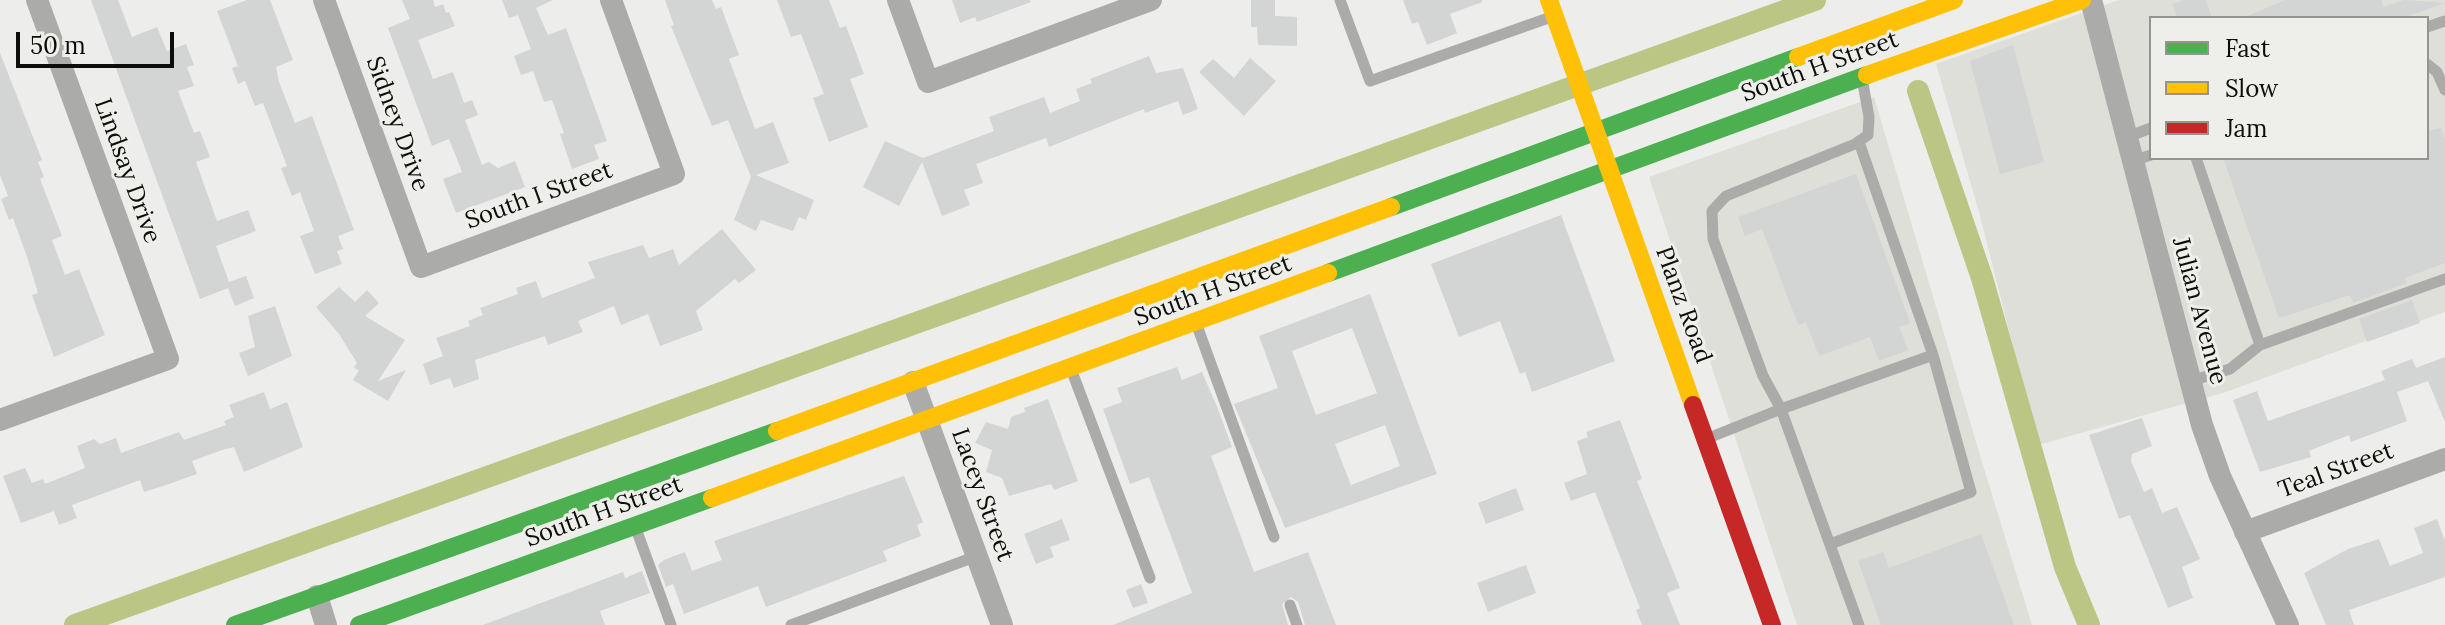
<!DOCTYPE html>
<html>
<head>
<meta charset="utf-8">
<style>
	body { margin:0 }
	#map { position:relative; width:2445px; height:625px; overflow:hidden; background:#edeeeb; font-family:Lora,serif }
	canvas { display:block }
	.legend { position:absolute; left:2149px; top:16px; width:280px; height:144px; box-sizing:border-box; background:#eeefea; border:2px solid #949591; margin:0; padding:10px 14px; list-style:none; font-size:24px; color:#0d0d0c }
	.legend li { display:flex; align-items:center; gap:16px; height:40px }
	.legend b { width:40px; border:2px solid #949591 }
	.scale { position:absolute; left:16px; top:32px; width:158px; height:36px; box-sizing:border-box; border:4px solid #0d0d0c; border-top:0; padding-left:10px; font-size:24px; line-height:28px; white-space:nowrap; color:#0d0d0c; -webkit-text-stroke:6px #eeefea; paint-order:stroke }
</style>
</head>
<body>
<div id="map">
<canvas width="2445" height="625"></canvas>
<ul class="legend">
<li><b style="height:10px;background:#4caf50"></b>Fast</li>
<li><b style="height:10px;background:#ffc107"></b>Slow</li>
<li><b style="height:10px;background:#c62828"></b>Jam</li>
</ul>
<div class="scale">50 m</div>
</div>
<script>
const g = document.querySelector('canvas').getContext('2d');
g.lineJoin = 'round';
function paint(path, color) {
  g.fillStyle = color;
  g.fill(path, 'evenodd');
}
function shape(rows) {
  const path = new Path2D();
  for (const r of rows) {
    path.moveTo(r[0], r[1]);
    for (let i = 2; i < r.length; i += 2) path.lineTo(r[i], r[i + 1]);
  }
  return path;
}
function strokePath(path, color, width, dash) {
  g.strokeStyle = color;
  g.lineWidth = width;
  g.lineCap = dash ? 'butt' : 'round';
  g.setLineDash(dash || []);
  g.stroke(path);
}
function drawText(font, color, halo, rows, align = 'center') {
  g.font = font + ' Lora,serif';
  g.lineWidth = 6;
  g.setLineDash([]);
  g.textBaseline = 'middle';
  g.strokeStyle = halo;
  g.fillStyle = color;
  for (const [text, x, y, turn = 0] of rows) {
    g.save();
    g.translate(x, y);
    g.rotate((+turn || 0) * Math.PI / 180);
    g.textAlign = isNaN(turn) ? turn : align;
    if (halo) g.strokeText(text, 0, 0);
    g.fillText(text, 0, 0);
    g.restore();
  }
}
paint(shape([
	[2119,0,2445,0,2445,312,2223,393,2038,445,1979,212,1936,64],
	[2151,18,2427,18,2427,158,2151,158],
	[1874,97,1982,462,2032,625,1797,625,1649,177]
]), '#dddfd8');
strokePath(shape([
	[1918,91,1982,278,2065,567,2089,625],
	[75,625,1815,0]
]), '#bbc684', 22);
paint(shape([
	[91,0,118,0,132,37,157,27,167,51,186,44,194,65,187,67,194,86,178,91,194,133,200,131,210,157,196,162,217,221,248,210,256,231,216,246,229,282,246,276,254,298,235,306,228,288,200,299],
	[247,0,270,0,293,60,276,67,279,82,295,123,312,116,354,230,338,236,343,249,337,251,342,264,315,274,300,236,314,231,300,192,292,196,281,168,287,166,263,103,255,106,245,81,238,84,232,68,238,66,217,11],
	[402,0,433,0,435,7,443,4,446,13,449,12,455,26,418,40,433,79,453,72,464,103,472,100,478,115,465,120,482,165,489,162,498,168,515,161,525,187,456,213,443,179,462,172,449,139,432,146,388,28,410,19],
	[502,0,553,0,536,8,548,35,566,28,607,141,594,145,599,159,572,169,560,134,564,133,552,100,544,102,533,71,521,75,514,56,531,49,518,15,509,18],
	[665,0,712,0,716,9,721,7,739,55,729,59,755,129,773,122,789,163,756,175,814,200,806,220,799,217,793,231,761,220,756,231,734,220,751,177,728,120,712,126,671,26,674,25],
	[777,0,829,0,840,28,846,26,864,74,850,79,868,127,829,142,813,98,824,94,801,34,791,37],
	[952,0,1030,0,1031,2,977,22,975,17,960,23],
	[1251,0,1275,0,1275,16,1297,17,1297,46,1258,45,1257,27,1251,27],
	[1403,0,1482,0,1482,2,1450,14,1457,33,1427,45,1418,22,1412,24],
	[2184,0,2206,0,2212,18,2177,18,2172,4],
	[2285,0,2381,0,2383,7,2404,0,2445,3,2403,18,2243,18],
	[2013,45,2044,162,2000,174,1970,61],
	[0,53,42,160,38,162,44,177,40,179,62,236,52,240,65,275,79,269,105,335,54,357,32,295,38,293,27,257,13,218,9,220,1,199,8,196,0,175],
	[1149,56,1156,73,1183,68,1198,109,1183,115,1178,101,1145,113,1144,109,1049,147,1046,138,976,164,983,183,964,190,970,205,942,216,922,162,899,206,863,187,885,141,923,158,994,131,989,117,1044,97,1050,113,1080,101,1076,89,1092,83,1090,79],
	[1250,58,1276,81,1244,116,1199,72,1213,59,1234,78],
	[2441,128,2445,139,2445,263,2405,278,2407,283,2353,303,2350,295,2279,318,2223,158,2427,158,2427,131],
	[1856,174,1910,323,1899,327,1908,350,1879,361,1870,337,1819,356,1806,322,1798,325,1762,229,1745,236,1738,217],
	[1561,215,1615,361,1532,392,1525,372,1520,374,1500,321,1459,337,1431,264],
	[722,229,756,270,739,283,735,279,696,311,703,330,660,346,648,314,621,325,614,306,578,321,583,332,548,345,545,336,475,360,479,379,454,388,450,378,430,385,423,364,443,356,436,338,470,326,468,321,483,315,480,308,518,294,516,288,536,281,542,298,595,278,588,262,643,245,649,258,673,249,679,265],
	[339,287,355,302,367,290,379,303,365,316,405,340,378,381,406,370,388,401,353,380,359,370,354,368,357,363,339,334,316,307],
	[1370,294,1437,474,1285,528,1234,404,1278,388,1259,336],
	[1352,328,1377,393,1316,415,1292,351],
	[1385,425,1400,466,1351,485,1335,444],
	[2412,300,2420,323,2367,342,2359,319],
	[275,306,292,356,248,376,239,353,255,347,248,316],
	[2445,357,2445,422,2428,381,2397,392,2407,421,2351,442,2349,435,2309,451,2311,457,2260,472,2233,400,2257,391,2268,421,2385,380,2381,371,2412,359,2416,368],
	[1177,367,1182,380,1202,372,1218,409,1232,447,1211,456,1254,572,1308,552,1336,625,1305,625,1298,602,1291,597,1282,604,1288,625,1113,625,1192,593,1149,477,1130,484,1103,409,1122,402,1117,388],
	[264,392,270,409,287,402,303,447,244,472,234,447,222,450,192,461,197,474,166,485,144,492,140,480,72,505,77,518,59,525,54,511,21,523,3,476,25,468,32,483,43,479,45,484,85,468,77,446,94,439,100,444,116,438,121,453,179,432,184,440,226,425,224,421,234,417,229,405],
	[1048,399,1078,481,1054,490,1051,484,1009,496,1002,478,986,472,992,450,975,443,986,422,1008,429,1011,417,1025,412,1024,408],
	[2142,418,2152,446,2132,454,2131,461,2144,492,2152,488,2162,513,2177,507,2200,559,2182,567,2193,598,2168,608,2130,515,2119,519,2089,435],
	[1620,420,1642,479,1637,481,1680,588,1667,593,1680,625,1642,625,1636,610,1640,608,1595,492,1571,501,1564,483,1587,474,1577,441,1588,437,1586,432],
	[904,476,923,522,917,525,921,536,883,551,887,561,766,607,758,586,684,614,673,584,666,587,658,565,664,560,685,552,692,571,722,560,714,541],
	[1516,488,1524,510,1486,524,1478,503],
	[1062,519,1070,540,1050,547,1054,557,1036,564,1024,534],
	[2437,519,2445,541,2445,577,2349,610,2354,625,2326,625,2304,573,2348,549,2379,539,2390,566,2423,553,2414,528],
	[1981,534,2014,625,1881,625,1858,561,1883,552,1889,568],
	[1526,565,1536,593,1488,612,1477,583],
	[642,571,650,593,600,611,605,625,483,625,623,572,625,578],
	[1141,584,1148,603,1133,608,1126,590]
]), '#d3d4d4');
strokePath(shape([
	[1340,0,1370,81,1554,16],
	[2427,27,2445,21],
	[2427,64,2437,72,2445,90],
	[2127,137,2151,128],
	[1859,142,1933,355,1781,409,1859,625],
	[2133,161,2151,155],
	[1196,323,1274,537],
	[2260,345,2445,279],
	[1071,369,1150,578],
	[2191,381,2230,369,2260,345,2196,158],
	[1706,439,1781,409,1763,376,1713,239,1712,211,1726,196,1855,144,1868,135,1869,117,1862,78],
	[635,526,671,625],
	[1830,544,1971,492,1933,355],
	[1290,605,1297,625],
	[791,625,977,556]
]), '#ababaa', 11);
strokePath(shape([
	[324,0,421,267,674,174,611,0],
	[898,0,928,82,1151,0],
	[2091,0,2202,425,2220,476,2288,625],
	[913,382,1002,625],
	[0,420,168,359,37,0],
	[2245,532,2445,459],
	[317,596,326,625]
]), '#ababaa', 22);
strokePath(shape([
	[1391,207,1798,57],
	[1328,273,1867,75],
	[235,625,777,431],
	[359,625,712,498]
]), '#4caf50', 18);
strokePath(shape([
	[1549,0,1693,405],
	[1798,57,1954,0],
	[1867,75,2082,0],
	[777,431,1391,207],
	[712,498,1328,273]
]), '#ffc107', 18);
strokePath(shape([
	[1693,405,1772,625]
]), '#c62828', 18);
drawText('24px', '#0d0d0c', '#eeefea', [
	["South H Street",1820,67,-20],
	["Sidney Drive",397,124,70],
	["Lindsay Drive",127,171,70],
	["South I Street",539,196,-20],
	["South H Street",1213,291,-20],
	["Planz Road",1683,305,70],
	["Julian Avenue",2199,311,75],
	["Teal Street",2336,471,-20],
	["Lacey Street",982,495,70],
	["South H Street",604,512,-20]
]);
</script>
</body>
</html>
